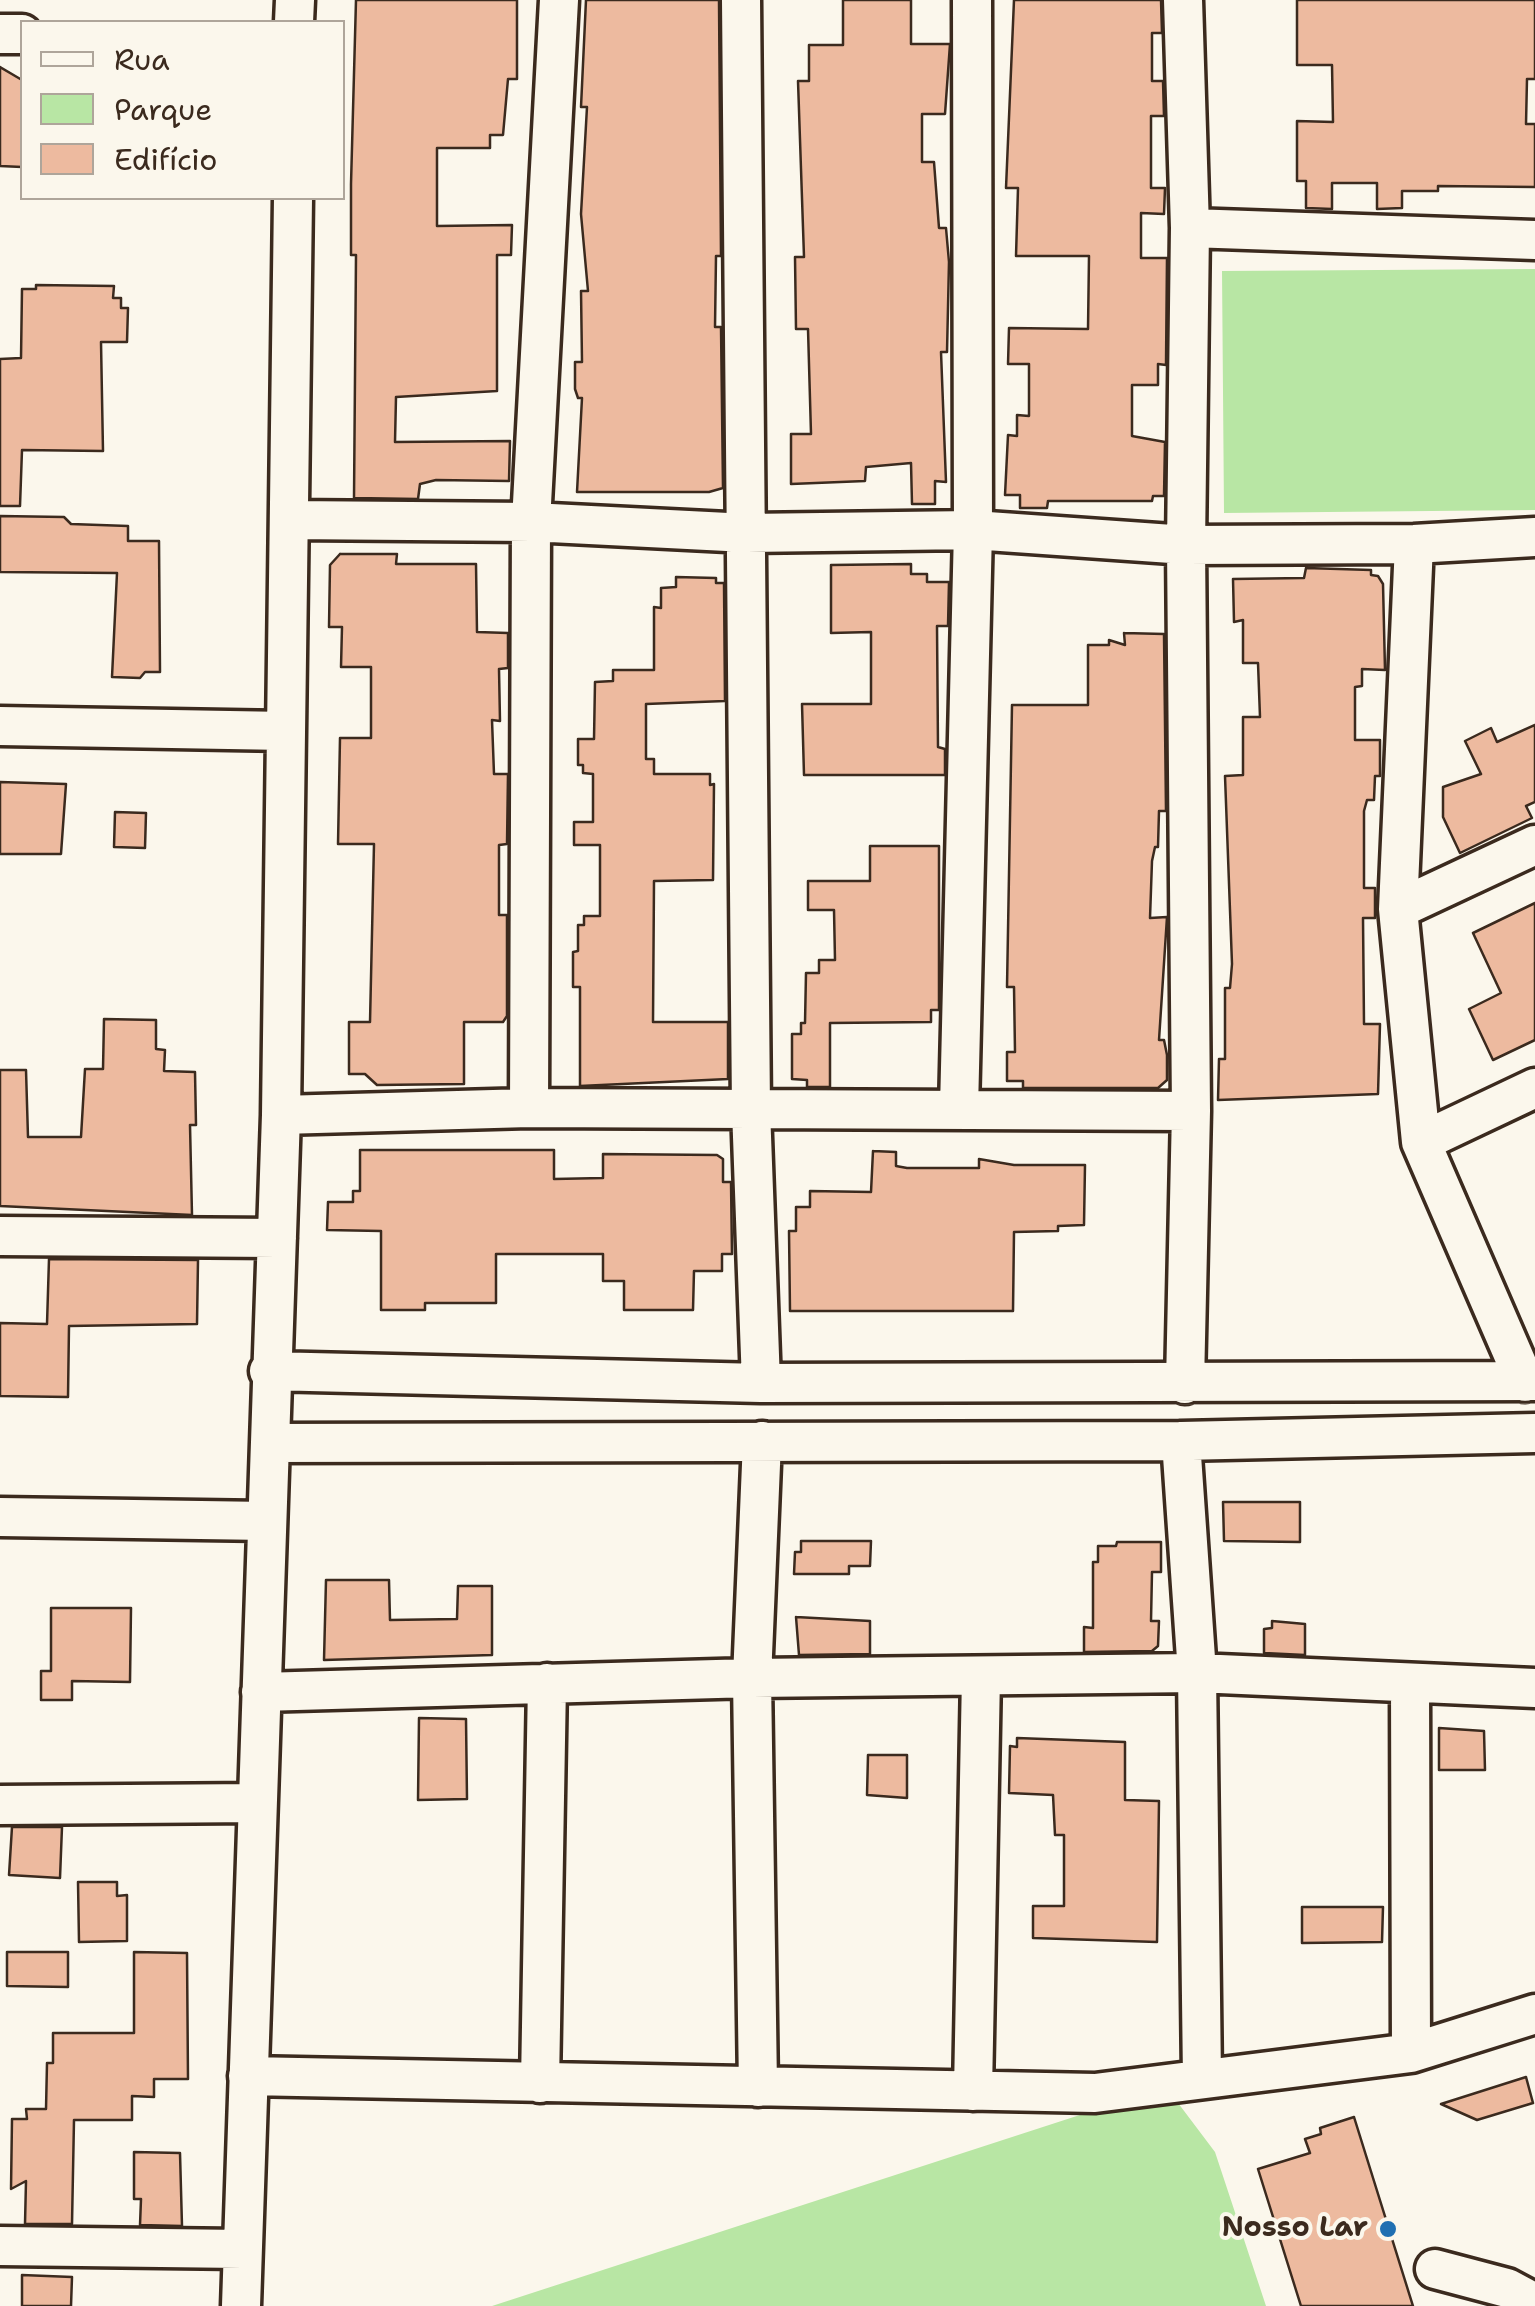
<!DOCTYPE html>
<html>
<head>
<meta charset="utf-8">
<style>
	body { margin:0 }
	#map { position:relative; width:1535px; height:2306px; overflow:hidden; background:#fbf7ec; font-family:"Shantell Sans",sans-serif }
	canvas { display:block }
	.legend { position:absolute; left:20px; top:20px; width:325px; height:180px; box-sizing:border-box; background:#fbf7ec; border:2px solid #aea59a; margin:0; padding:12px 18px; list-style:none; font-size:30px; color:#3b2a1e }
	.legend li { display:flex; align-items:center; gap:20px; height:50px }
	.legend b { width:50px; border:2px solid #aea59a }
</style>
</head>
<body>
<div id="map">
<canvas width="1535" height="2306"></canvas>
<ul class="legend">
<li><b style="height:12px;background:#fbf7ec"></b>Rua</li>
<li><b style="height:28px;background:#b8e6a4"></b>Parque</li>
<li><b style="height:28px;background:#edba9f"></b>Edifício</li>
</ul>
</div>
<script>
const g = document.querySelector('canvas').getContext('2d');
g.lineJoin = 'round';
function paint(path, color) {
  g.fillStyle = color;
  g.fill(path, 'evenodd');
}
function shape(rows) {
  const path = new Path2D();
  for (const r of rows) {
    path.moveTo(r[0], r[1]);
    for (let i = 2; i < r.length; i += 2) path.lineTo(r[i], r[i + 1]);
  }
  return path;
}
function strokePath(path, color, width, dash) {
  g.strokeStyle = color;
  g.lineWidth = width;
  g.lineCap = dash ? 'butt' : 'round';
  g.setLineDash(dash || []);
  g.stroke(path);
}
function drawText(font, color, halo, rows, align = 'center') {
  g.font = font + ' "Shantell Sans",sans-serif';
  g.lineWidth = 8;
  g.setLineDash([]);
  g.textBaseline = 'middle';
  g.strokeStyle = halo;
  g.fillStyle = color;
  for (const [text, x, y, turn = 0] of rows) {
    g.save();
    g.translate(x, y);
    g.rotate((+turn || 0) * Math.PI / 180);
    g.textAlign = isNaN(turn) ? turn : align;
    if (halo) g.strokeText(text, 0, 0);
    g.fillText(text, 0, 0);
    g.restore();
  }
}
paint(shape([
	[1535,269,1535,510,1224,513,1222,271],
	[1166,2087,1215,2152,1266,2306,492,2306]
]), '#b8e6a4');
const building = shape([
	[356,0,517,0,517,79,508,79,503,135,490,135,490,148,437,148,437,226,512,225,511,255,497,255,497,391,396,397,395,442,510,441,509,481,436,480,420,484,418,499,354,498,356,255,351,255,351,184,356,0],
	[586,0,719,0,721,256,716,256,715,327,721,327,723,488,709,492,577,492,582,398,578,398,575,389,575,362,582,362,581,291,588,291,581,214,587,107,581,107,586,0],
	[843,0,911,0,911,44,950,44,945,114,922,114,922,162,934,162,939,228,946,228,949,262,947,352,941,352,946,482,935,481,935,504,912,504,911,463,866,467,865,481,791,484,791,434,811,434,808,329,796,329,795,257,804,257,798,81,809,81,809,45,843,45,843,0],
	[1014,0,1161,0,1162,33,1152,33,1152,81,1163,81,1164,116,1151,116,1151,188,1165,188,1164,214,1141,213,1141,258,1167,258,1166,365,1158,364,1158,385,1132,385,1132,436,1165,442,1164,496,1153,496,1152,501,1048,501,1047,508,1020,508,1020,495,1005,495,1008,435,1017,436,1017,415,1029,416,1029,364,1008,364,1009,328,1088,329,1089,256,1016,256,1018,188,1006,188,1014,0],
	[1297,0,1535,0,1535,79,1527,79,1526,124,1535,124,1535,187,1438,186,1438,191,1402,191,1402,208,1377,209,1377,183,1332,183,1332,209,1306,208,1306,181,1297,181,1297,121,1333,122,1332,65,1297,65,1297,0],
	[0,67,22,80,22,167,0,166,0,67],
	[36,285,114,286,113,298,121,298,121,308,128,308,127,342,101,342,103,451,22,450,20,506,0,506,0,359,21,358,22,289,36,289,36,285],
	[0,516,64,517,71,524,128,526,128,541,159,541,160,672,145,672,140,678,112,677,117,573,0,572,0,516],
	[340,554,397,554,396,564,476,564,477,632,508,633,508,668,499,669,500,721,492,720,494,774,508,774,507,844,499,845,499,915,507,915,507,1016,503,1022,464,1022,464,1084,377,1085,365,1074,349,1074,349,1022,370,1022,374,844,338,844,340,738,371,738,371,667,341,667,342,627,329,627,330,565,340,554],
	[911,564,911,574,927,574,927,582,949,582,948,626,937,626,938,747,945,749,945,775,804,775,802,704,871,704,871,632,831,633,831,565,911,564],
	[1306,568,1371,570,1371,575,1378,576,1383,584,1385,670,1362,669,1362,686,1355,687,1355,740,1380,740,1380,776,1375,776,1374,800,1367,800,1364,811,1364,888,1375,888,1375,918,1363,918,1364,1024,1380,1024,1378,1094,1218,1100,1219,1059,1225,1059,1225,988,1230,988,1232,964,1225,776,1243,775,1243,717,1260,717,1258,663,1243,663,1243,620,1234,622,1233,579,1304,578,1306,568],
	[676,577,716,578,716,583,724,583,725,701,646,704,646,759,654,759,654,774,710,774,710,785,714,784,713,880,654,881,653,1022,728,1022,728,1079,580,1086,580,987,573,987,573,952,578,951,578,925,584,925,584,916,600,916,600,845,574,845,574,822,593,822,593,774,583,773,583,765,578,765,578,739,594,739,595,682,613,681,613,670,654,670,654,607,661,608,661,588,676,587,676,577],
	[1124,633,1164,634,1166,811,1159,811,1158,847,1155,847,1152,861,1150,918,1167,917,1159,1040,1164,1040,1167,1055,1167,1080,1158,1088,1023,1088,1023,1081,1007,1081,1007,1052,1015,1052,1014,987,1007,987,1012,705,1088,705,1088,645,1109,645,1109,640,1125,645,1124,633],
	[1535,725,1535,802,1526,806,1532,818,1460,853,1443,817,1443,787,1481,774,1465,741,1491,728,1497,742,1535,725],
	[0,782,66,784,61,854,0,854,0,782],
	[115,812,146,813,145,848,114,847,115,812],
	[870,846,939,846,939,1010,931,1010,931,1022,830,1023,830,1087,807,1087,807,1080,792,1079,792,1034,801,1034,801,1023,805,1023,806,973,819,973,819,960,835,960,834,910,808,910,808,881,870,881,870,846],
	[1535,903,1535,1040,1493,1060,1469,1009,1501,993,1473,933,1535,903],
	[104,1019,156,1020,156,1049,165,1050,164,1071,195,1072,196,1125,190,1125,192,1215,0,1206,0,1070,26,1070,28,1137,81,1137,85,1069,103,1069,104,1019],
	[360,1150,554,1150,554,1179,603,1178,603,1154,717,1155,723,1159,723,1182,731,1182,732,1254,722,1254,722,1271,694,1271,693,1310,624,1310,624,1281,603,1281,603,1254,496,1254,496,1303,425,1303,425,1310,381,1310,381,1231,327,1230,328,1202,353,1202,353,1191,360,1191,360,1150],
	[873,1151,896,1152,896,1166,907,1168,979,1168,979,1159,1014,1165,1085,1165,1084,1225,1058,1226,1058,1231,1014,1232,1013,1311,790,1311,789,1231,796,1231,796,1207,810,1207,810,1191,871,1192,873,1151],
	[49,1259,198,1260,197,1324,69,1326,68,1397,0,1396,0,1323,47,1324,49,1259],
	[1223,1502,1300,1502,1300,1542,1224,1541,1223,1502],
	[801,1541,871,1541,870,1566,849,1566,849,1574,794,1574,795,1552,801,1552,801,1541],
	[1117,1542,1161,1542,1161,1572,1152,1572,1151,1621,1159,1621,1158,1646,1152,1651,1084,1652,1084,1627,1093,1628,1093,1562,1098,1562,1098,1546,1116,1546,1117,1542],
	[326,1580,389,1580,390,1620,457,1619,458,1586,492,1586,492,1655,324,1660,326,1580],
	[51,1608,131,1608,130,1682,72,1681,72,1700,41,1700,41,1671,51,1671,51,1608],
	[796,1617,870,1621,870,1654,799,1655,796,1617],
	[1272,1621,1305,1624,1305,1655,1264,1653,1264,1629,1272,1628,1272,1621],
	[419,1718,466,1719,467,1799,418,1800,419,1718],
	[1439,1728,1484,1731,1485,1770,1439,1770,1439,1728],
	[1017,1738,1125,1742,1125,1800,1159,1801,1157,1942,1033,1938,1033,1906,1064,1906,1064,1835,1055,1835,1053,1795,1009,1793,1010,1746,1017,1747,1017,1738],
	[868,1755,907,1755,907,1798,867,1795,868,1755],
	[12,1827,62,1827,60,1878,9,1875,12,1827],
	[78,1882,117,1882,117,1896,127,1895,127,1941,79,1942,78,1882],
	[1302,1907,1383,1907,1382,1942,1302,1943,1302,1907],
	[7,1952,68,1952,68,1987,7,1986,7,1952],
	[134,1952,187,1953,188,2079,154,2079,154,2097,132,2096,132,2120,74,2120,72,2224,25,2224,26,2181,11,2189,12,2119,27,2119,26,2109,46,2109,47,2063,53,2063,53,2033,134,2033,134,1952],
	[1526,2077,1533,2103,1477,2120,1441,2104,1526,2077],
	[1354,2117,1413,2306,1301,2306,1258,2169,1310,2153,1305,2139,1321,2134,1320,2128,1354,2117],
	[134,2152,180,2153,182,2226,140,2225,141,2199,134,2199,134,2152],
	[22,2275,72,2277,71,2306,22,2306,22,2275]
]);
paint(building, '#edba9f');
strokePath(building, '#3b2a1e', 2.5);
const minor = shape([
	[741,0,751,1109,761,1383],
	[1183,0,1190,228,1186,545,1191,1111,1185,1384],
	[294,22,295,0],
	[0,34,22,34],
	[1190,228,1535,240],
	[289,520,531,522,747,533,973,530,1186,545,1414,544,1535,537],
	[1414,544,1398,909,1421,1142,1525,1382],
	[0,726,286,731],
	[1398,909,1535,845],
	[529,1108,531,522,559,0],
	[959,1109,973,530,972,0],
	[281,1115,529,1108,1191,1111],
	[1421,1142,1535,1088],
	[0,1236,277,1238],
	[269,1371,761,1383,1535,1381],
	[1181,1441,1197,1673,1202,2079],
	[270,1443,1181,1441,1535,1433],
	[0,1517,267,1521],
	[1410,1683,1411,2053],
	[261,1692,752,1678,1197,1673,1535,1688],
	[0,1805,257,1803],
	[248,2076,1095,2093,1411,2053,1535,2014],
	[540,2083,547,1683],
	[758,2087,752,1678,762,1441],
	[973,2091,981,1676],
	[0,2246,242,2249],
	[1435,2269,1507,2288,1535,2303],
	[241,2306,281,1115,293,198]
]);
strokePath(minor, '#3b2a1e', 45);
strokePath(minor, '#fbf7ec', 38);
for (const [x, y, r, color] of [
	[1388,2229,10,"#1f6fb2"]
]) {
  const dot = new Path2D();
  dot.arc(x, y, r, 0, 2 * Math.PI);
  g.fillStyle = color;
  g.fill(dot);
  strokePath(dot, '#fbf7ec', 4);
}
drawText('bold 28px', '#3b2a1e', '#fbf7ec', [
	["Nosso Lar",1368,2229]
], 'right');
</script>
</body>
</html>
